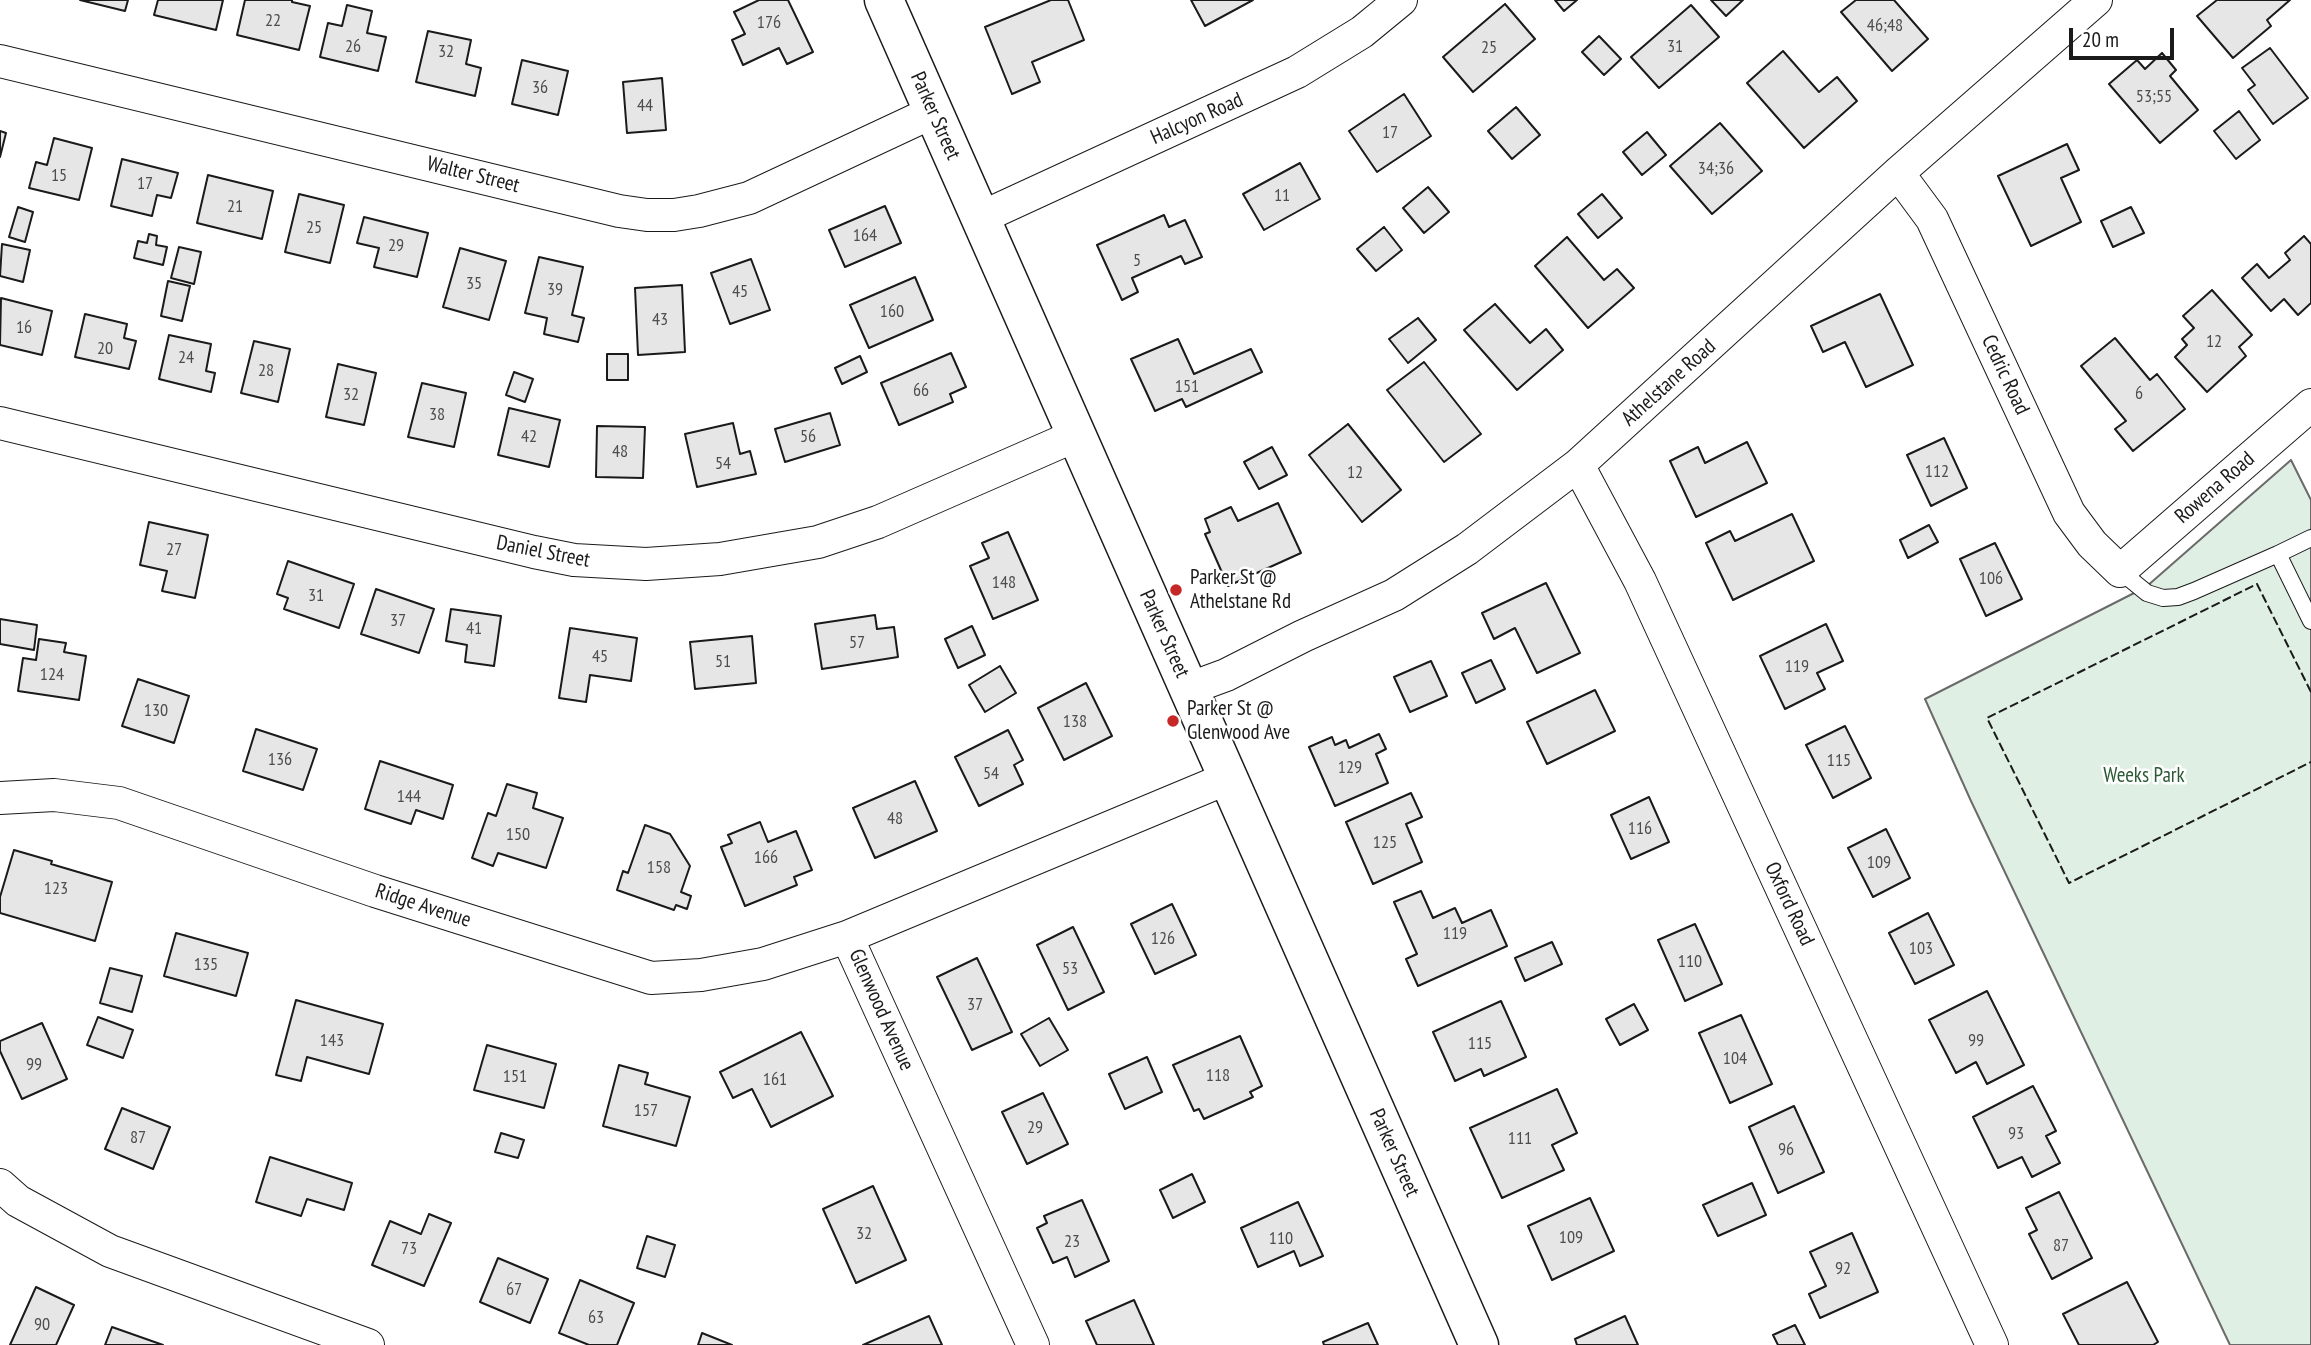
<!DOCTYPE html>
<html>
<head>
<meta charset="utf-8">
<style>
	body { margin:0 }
	#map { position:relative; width:2311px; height:1345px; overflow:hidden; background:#fff; font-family:"PT Sans Narrow",sans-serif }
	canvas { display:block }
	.scale { position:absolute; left:2069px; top:28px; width:105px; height:32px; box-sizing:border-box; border:4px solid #1a1a1a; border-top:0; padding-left:9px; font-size:21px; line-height:24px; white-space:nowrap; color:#1a1a1a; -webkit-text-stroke:5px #fff; paint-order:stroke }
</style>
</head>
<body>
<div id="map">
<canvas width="2311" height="1345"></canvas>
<div class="scale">20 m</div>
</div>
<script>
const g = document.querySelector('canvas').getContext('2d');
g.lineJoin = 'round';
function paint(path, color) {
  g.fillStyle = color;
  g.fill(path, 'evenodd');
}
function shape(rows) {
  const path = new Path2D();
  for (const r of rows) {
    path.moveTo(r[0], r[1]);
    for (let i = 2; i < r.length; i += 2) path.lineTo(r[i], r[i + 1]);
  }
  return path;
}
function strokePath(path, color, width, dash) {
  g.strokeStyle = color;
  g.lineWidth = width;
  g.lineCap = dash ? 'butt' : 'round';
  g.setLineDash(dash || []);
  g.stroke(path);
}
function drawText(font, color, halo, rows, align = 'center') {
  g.font = font + ' "PT Sans Narrow",sans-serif';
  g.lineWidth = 5;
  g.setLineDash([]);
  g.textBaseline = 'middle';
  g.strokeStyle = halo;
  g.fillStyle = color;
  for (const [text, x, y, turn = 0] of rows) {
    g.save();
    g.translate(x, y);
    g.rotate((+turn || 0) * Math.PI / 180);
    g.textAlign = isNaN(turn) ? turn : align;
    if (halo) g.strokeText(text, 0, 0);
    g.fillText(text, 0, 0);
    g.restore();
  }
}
const green = shape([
	[2291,460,2311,500,2311,1345,2230,1345,1971,801,1925,699,2146,587,2291,460]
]);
paint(green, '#e0efe3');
strokePath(green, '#6a6a6a', 2);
const building = shape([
	[80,0,128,0,125,11,80,0],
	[158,0,223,0,216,30,154,15,158,0],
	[245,0,292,0,292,2,310,6,299,50,237,35,245,0],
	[759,0,788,0,813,52,787,64,779,48,743,65,732,40,745,34,734,12,759,0],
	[1051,0,1068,0,1084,40,1032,62,1040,82,1012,94,985,27,1051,0],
	[1191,0,1253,0,1205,26,1191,0],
	[1555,0,1577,0,1564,11,1555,0],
	[1711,0,1743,0,1726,16,1711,0],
	[1856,0,1894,0,1928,39,1892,71,1841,12,1856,0],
	[2217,0,2290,0,2267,20,2271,26,2233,58,2197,16,2217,0],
	[1505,4,1535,39,1473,92,1443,57,1505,4],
	[347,5,372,11,367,33,386,37,378,71,320,57,328,23,342,26,347,5],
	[1691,5,1719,37,1659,88,1631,57,1691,5],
	[428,31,471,40,466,64,481,68,475,96,416,82,428,31],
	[1599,36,1621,59,1604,75,1582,52,1599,36],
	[2270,48,2308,98,2273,124,2248,90,2255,85,2242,68,2270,48],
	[1783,51,1819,92,1837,77,1857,101,1804,148,1747,83,1783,51],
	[2162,53,2176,70,2170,76,2198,110,2160,143,2109,84,2137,60,2145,69,2162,53],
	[522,60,568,71,558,115,512,104,522,60],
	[662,78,666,130,627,133,623,82,662,78],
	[1404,94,1431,136,1377,172,1349,131,1404,94],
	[1516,107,1540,135,1512,159,1488,131,1516,107],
	[2239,111,2260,140,2236,159,2214,131,2239,111],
	[1720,123,1762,171,1712,214,1670,166,1720,123],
	[0,131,6,133,0,157,0,131],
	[1647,132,1666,155,1642,175,1623,152,1647,132],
	[54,138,92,148,79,200,29,188,36,162,47,165,54,138],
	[2067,144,2079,170,2061,178,2081,222,2031,246,1998,176,2067,144],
	[122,159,178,173,171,198,157,195,152,216,111,206,122,159],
	[1300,163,1320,199,1264,230,1243,194,1300,163],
	[208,175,273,191,262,239,197,223,208,175],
	[1428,187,1449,212,1424,233,1403,208,1428,187],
	[299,194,344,205,330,263,285,252,299,194],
	[1602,194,1622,218,1598,238,1578,214,1602,194],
	[885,206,901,243,845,267,829,230,885,206],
	[18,207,33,212,25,242,9,237,18,207],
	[2131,207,2144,233,2113,247,2101,221,2131,207],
	[1164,215,1169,227,1185,220,1202,257,1185,264,1181,256,1132,278,1138,292,1122,300,1097,245,1164,215],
	[364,217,428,233,417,277,374,267,379,248,357,243,364,217],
	[1384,227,1402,250,1376,271,1357,249,1384,227],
	[149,234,157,236,156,245,167,247,163,265,134,258,138,241,147,243,149,234],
	[2304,236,2311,244,2311,303,2298,315,2284,299,2271,311,2242,278,2257,264,2269,278,2290,260,2285,253,2304,236],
	[1567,237,1604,280,1617,269,1634,288,1588,328,1535,266,1567,237],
	[2,244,30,250,23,282,0,276,2,244],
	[179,247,201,252,194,284,171,278,179,247],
	[460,248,506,261,489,320,443,307,460,248],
	[539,257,583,267,572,315,584,318,578,342,544,334,547,318,525,313,539,257],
	[751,259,770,310,730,324,711,273,751,259],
	[915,277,933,320,869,348,850,305,915,277],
	[168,281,190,286,182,321,161,316,168,281],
	[682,285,685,352,638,355,635,288,682,285],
	[2212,290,2252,335,2239,347,2246,356,2207,392,2175,357,2187,345,2182,339,2194,328,2183,316,2212,290],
	[1880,294,1913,365,1866,387,1845,342,1823,352,1811,326,1880,294],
	[1,298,52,311,42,355,0,345,1,298],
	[1495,304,1530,343,1546,329,1563,350,1517,390,1464,330,1495,304],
	[85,314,127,324,124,338,136,341,129,369,75,357,85,314],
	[1418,318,1436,340,1408,363,1389,339,1418,318],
	[169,335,211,344,206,371,215,373,211,392,159,379,169,335],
	[2115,338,2150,380,2157,374,2185,409,2133,451,2115,429,2126,421,2081,366,2115,338],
	[1178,339,1194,374,1251,349,1262,372,1186,407,1182,399,1155,411,1131,359,1178,339],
	[254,341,290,349,278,402,241,393,254,341],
	[951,353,966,387,950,394,953,402,899,425,881,383,951,353],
	[607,354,628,354,628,380,607,380,607,354],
	[860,356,867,372,842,384,835,368,860,356],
	[1424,362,1481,434,1444,462,1387,390,1424,362],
	[338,364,376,373,364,425,326,417,338,364],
	[514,372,533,379,525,402,506,395,514,372],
	[422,383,466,393,454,447,408,437,422,383],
	[509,408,560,420,549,467,498,455,509,408],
	[830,413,840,445,785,462,775,429,830,413],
	[733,423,740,454,750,451,756,474,697,487,685,434,733,423],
	[1348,424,1401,490,1362,522,1309,455,1348,424],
	[597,426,645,427,643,478,596,477,597,426],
	[1944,438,1967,488,1931,506,1907,455,1944,438],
	[1747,442,1767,483,1696,517,1670,461,1698,447,1705,463,1747,442],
	[1272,447,1287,475,1259,489,1244,462,1272,447],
	[1278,503,1301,553,1228,586,1205,534,1210,532,1205,519,1231,507,1238,521,1278,503],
	[1792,514,1814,561,1733,600,1706,543,1730,531,1735,541,1792,514],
	[149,522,208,535,195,598,162,591,167,571,140,565,149,522],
	[1929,525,1938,542,1908,558,1900,540,1929,525],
	[1008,532,1038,600,993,619,970,566,989,558,982,543,1008,532],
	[1995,543,2022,599,1986,616,1960,559,1995,543],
	[288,561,354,584,339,628,284,609,288,598,277,594,288,561],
	[1546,583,1580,653,1537,673,1515,628,1494,639,1482,613,1546,583],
	[376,589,434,609,419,653,361,634,376,589],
	[451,609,501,616,494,666,465,662,467,645,446,641,451,609],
	[875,615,877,629,894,627,898,657,822,669,815,624,875,615],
	[0,619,37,625,34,650,0,644,0,619],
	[1826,624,1843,661,1817,673,1825,689,1785,709,1760,656,1826,624],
	[972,626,985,655,958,668,945,639,972,626],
	[570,628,637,638,631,681,590,675,586,702,559,698,570,628],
	[752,636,756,683,695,689,690,642,752,636],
	[39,639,66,643,64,652,86,656,79,700,18,691,23,658,36,660,39,639],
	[1491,660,1505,689,1476,703,1462,673,1491,660],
	[1431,661,1447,696,1410,712,1394,677,1431,661],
	[1000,666,1016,693,985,712,969,685,1000,666],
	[138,679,189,696,174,743,122,726,138,679],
	[1086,683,1112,736,1064,760,1038,708,1086,683],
	[1595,690,1615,731,1547,764,1527,722,1595,690],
	[1845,726,1871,778,1833,798,1806,745,1845,726],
	[256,729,317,749,303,790,243,771,256,729],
	[1008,730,1023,760,1014,765,1023,784,979,806,955,757,1008,730],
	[1379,734,1386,749,1376,754,1388,783,1335,806,1309,747,1332,737,1335,745,1346,740,1349,748,1379,734],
	[380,761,453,785,443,819,416,810,411,824,365,809,380,761],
	[915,781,937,831,875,858,853,808,915,781],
	[507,784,537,793,533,808,563,818,546,868,498,853,493,866,472,858,488,813,496,816,507,784],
	[1411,793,1422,817,1406,824,1422,862,1373,884,1346,822,1411,793],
	[1649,797,1669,842,1631,859,1611,815,1649,797],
	[760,822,768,842,796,831,812,870,794,877,797,885,745,906,721,847,732,843,728,835,760,822],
	[645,825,670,834,690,866,681,892,691,896,687,909,676,905,674,910,617,890,623,871,628,873,645,825],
	[1886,829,1910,878,1873,897,1848,848,1886,829],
	[14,850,52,861,51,864,112,882,95,941,0,913,0,897,14,850],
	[1421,891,1433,918,1455,908,1462,923,1491,910,1507,946,1418,986,1406,959,1417,954,1394,902,1421,891],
	[1172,904,1196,955,1155,974,1131,924,1172,904],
	[1928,913,1954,965,1915,984,1889,933,1928,913],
	[1695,924,1722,984,1685,1001,1658,940,1695,924],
	[1073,927,1104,992,1068,1010,1037,945,1073,927],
	[176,933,248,953,236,996,164,976,176,933],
	[1552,942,1562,964,1525,981,1515,958,1552,942],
	[977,958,1012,1032,972,1050,937,977,977,958],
	[110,968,142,976,132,1012,100,1003,110,968],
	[1987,991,2024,1065,1987,1084,1976,1062,1956,1073,1929,1020,1987,991],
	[296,1000,383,1024,369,1074,307,1057,301,1081,276,1075,296,1000],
	[1501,1001,1526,1057,1484,1076,1481,1069,1455,1081,1433,1032,1501,1001],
	[1634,1004,1648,1030,1620,1045,1606,1019,1634,1004],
	[1741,1015,1772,1084,1730,1103,1699,1033,1741,1015],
	[98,1017,133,1030,123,1058,87,1045,98,1017],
	[1049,1018,1068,1050,1040,1066,1021,1034,1049,1018],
	[42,1023,67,1079,22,1099,0,1051,0,1041,42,1023],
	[801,1032,833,1096,771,1127,752,1089,733,1098,720,1072,801,1032],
	[1240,1036,1262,1086,1250,1092,1253,1097,1204,1119,1199,1109,1194,1111,1173,1065,1240,1036],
	[487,1045,556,1064,544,1108,474,1090,487,1045],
	[1147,1057,1162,1092,1125,1109,1109,1074,1147,1057],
	[619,1065,648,1073,645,1084,690,1097,676,1146,603,1126,619,1065],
	[2033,1086,2056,1131,2046,1136,2060,1163,2032,1177,2022,1157,1998,1168,1973,1117,2033,1086],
	[1557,1089,1577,1133,1552,1145,1564,1170,1502,1198,1470,1128,1557,1089],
	[1043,1093,1068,1144,1027,1164,1002,1112,1043,1093],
	[1794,1106,1824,1172,1778,1193,1749,1127,1794,1106],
	[122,1108,170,1127,153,1169,105,1149,122,1108],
	[501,1133,524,1140,518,1158,495,1152,501,1133],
	[270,1157,352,1183,344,1210,307,1199,301,1216,256,1202,270,1157],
	[1192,1174,1205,1202,1173,1218,1160,1190,1192,1174],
	[1752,1183,1766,1215,1718,1236,1703,1205,1752,1183],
	[873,1186,906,1260,856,1283,823,1209,873,1186],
	[2059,1192,2092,1258,2052,1279,2029,1234,2037,1230,2026,1208,2059,1192],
	[1590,1198,1614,1251,1552,1280,1528,1226,1590,1198],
	[1082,1200,1109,1261,1075,1277,1067,1257,1053,1263,1037,1228,1047,1223,1044,1216,1082,1200],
	[1298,1202,1323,1256,1300,1266,1294,1251,1258,1267,1241,1228,1298,1202],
	[429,1214,451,1223,424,1286,372,1265,390,1221,421,1234,429,1214],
	[1852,1233,1878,1292,1820,1318,1809,1294,1826,1286,1810,1252,1852,1233],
	[647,1236,675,1245,665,1277,637,1268,647,1236],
	[498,1258,548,1279,530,1323,480,1302,498,1258],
	[580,1280,634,1303,617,1345,589,1345,559,1333,580,1280],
	[2127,1282,2158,1342,2153,1345,2079,1345,2063,1314,2127,1282],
	[36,1287,74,1305,56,1345,10,1345,36,1287],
	[1134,1300,1154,1345,1097,1345,1086,1321,1134,1300],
	[929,1316,942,1345,863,1345,929,1316],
	[1625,1316,1638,1345,1577,1345,1575,1339,1625,1316],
	[1368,1323,1378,1345,1324,1345,1323,1342,1368,1323],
	[1795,1325,1805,1345,1778,1345,1773,1335,1795,1325],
	[112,1327,163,1345,105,1345,112,1327],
	[702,1333,732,1345,698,1345,702,1333]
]);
paint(building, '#e6e6e6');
strokePath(building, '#1a1a1a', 2);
const lane = shape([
	[2278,554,2311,538],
	[2120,571,2147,593,2163,598,2178,597,2194,591,2278,554,2311,621]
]);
const street = shape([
	[0,61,619,211,647,215,674,215,699,211,749,198,933,112],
	[1898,173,1932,219,2069,513,2092,544,2120,571,2311,405],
	[980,218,1297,72,1362,32,1401,0],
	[0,423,534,552,574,560,646,564,720,559,818,542,878,522,1077,435],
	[1578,465,1640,581,1992,1345],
	[1188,689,1226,675,1303,636,1394,595,1467,549,1578,465,1898,173,2096,0],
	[0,798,54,795,119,803,375,891,651,978,701,975,763,964,847,937],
	[0,1185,18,1201,110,1251,368,1345],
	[1033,1345,847,937,1228,778]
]);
const secondary = shape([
	[884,0,1479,1345]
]);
strokePath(lane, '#1a1a1a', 18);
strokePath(street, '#1a1a1a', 34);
strokePath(secondary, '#1a1a1a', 41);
strokePath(lane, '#fff', 16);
strokePath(street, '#fff', 32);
strokePath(secondary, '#fff', 38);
strokePath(shape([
	[2311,692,2257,584,1987,718,2069,883,2311,762]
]), '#1a1a1a', 2, [9, 3.5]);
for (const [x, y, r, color] of [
	[1176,590,7,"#c62828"],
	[1173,721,7,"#c62828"]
]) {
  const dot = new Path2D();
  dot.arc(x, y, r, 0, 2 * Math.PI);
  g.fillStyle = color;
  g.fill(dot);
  strokePath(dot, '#fff', 2.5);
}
drawText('18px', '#4d4d4d', null, [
	["22",273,21],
	["176",769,23],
	["46;48",1885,26],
	["26",353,47],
	["31",1675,47],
	["25",1489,48],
	["32",446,52],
	["36",540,88],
	["53;55",2154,97],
	["44",645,106],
	["17",1390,133],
	["34;36",1716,169],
	["15",59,176],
	["17",145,184],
	["11",1282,196],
	["21",235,207],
	["25",314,228],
	["164",865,236],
	["29",396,246],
	["5",1137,261],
	["35",474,284],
	["39",555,290],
	["45",740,292],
	["160",892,312],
	["43",660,320],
	["16",24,328],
	["12",2214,342],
	["20",105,349],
	["24",186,358],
	["28",266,371],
	["151",1187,387],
	["66",921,391],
	["6",2139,394],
	["32",351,395],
	["38",437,415],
	["42",529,437],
	["56",808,437],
	["48",620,452],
	["54",723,464],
	["112",1937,472],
	["12",1355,473],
	["27",174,550],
	["106",1991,579],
	["148",1004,583],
	["31",316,596],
	["37",398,621],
	["41",474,629],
	["57",857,643],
	["45",600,657],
	["51",723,662],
	["119",1797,667],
	["124",52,675],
	["130",156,711],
	["138",1075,722],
	["136",280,760],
	["115",1839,761],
	["129",1350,768],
	["54",991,774],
	["144",409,797],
	["48",895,819],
	["116",1640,829],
	["150",518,835],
	["125",1385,843],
	["166",766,858],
	["109",1879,863],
	["158",659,868],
	["123",56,889],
	["119",1455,934],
	["126",1163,939],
	["103",1921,949],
	["110",1690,962],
	["135",206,965],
	["53",1070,969],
	["37",975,1005],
	["143",332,1041],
	["99",1976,1041],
	["115",1480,1044],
	["104",1735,1059],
	["99",34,1065],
	["118",1218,1076],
	["151",515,1077],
	["161",775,1080],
	["157",646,1111],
	["29",1035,1128],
	["93",2016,1134],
	["87",138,1138],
	["111",1520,1139],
	["96",1786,1150],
	["32",864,1234],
	["109",1571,1238],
	["110",1281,1239],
	["23",1072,1242],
	["87",2061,1246],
	["73",409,1249],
	["92",1843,1269],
	["67",514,1290],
	["63",596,1318],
	["90",42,1325]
]);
drawText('21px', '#1a1a1a', '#fff', [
	["Parker Street",935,116,66],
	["Halcyon Road",1197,119,-24],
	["Walter Street",473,175,14],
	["Cedric Road",2005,375,65],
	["Athelstane Road",1669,383,-42],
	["Rowena Road",2215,488,-41],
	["Daniel Street",543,552,11],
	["Parker Street",1164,634,66],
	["Oxford Road",1789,904,65],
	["Ridge Avenue",423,906,18],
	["Glenwood Avenue",881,1010,66],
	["Parker Street",1394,1153,66]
]);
drawText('21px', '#1a1a1a', '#fff', [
	["Parker St @",1190,578],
	["Athelstane Rd",1190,602],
	["Parker St @",1187,709],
	["Glenwood Ave",1187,733]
], 'left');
drawText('21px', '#2b5a34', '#fff', [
	["Weeks Park",2144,776]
]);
</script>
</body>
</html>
